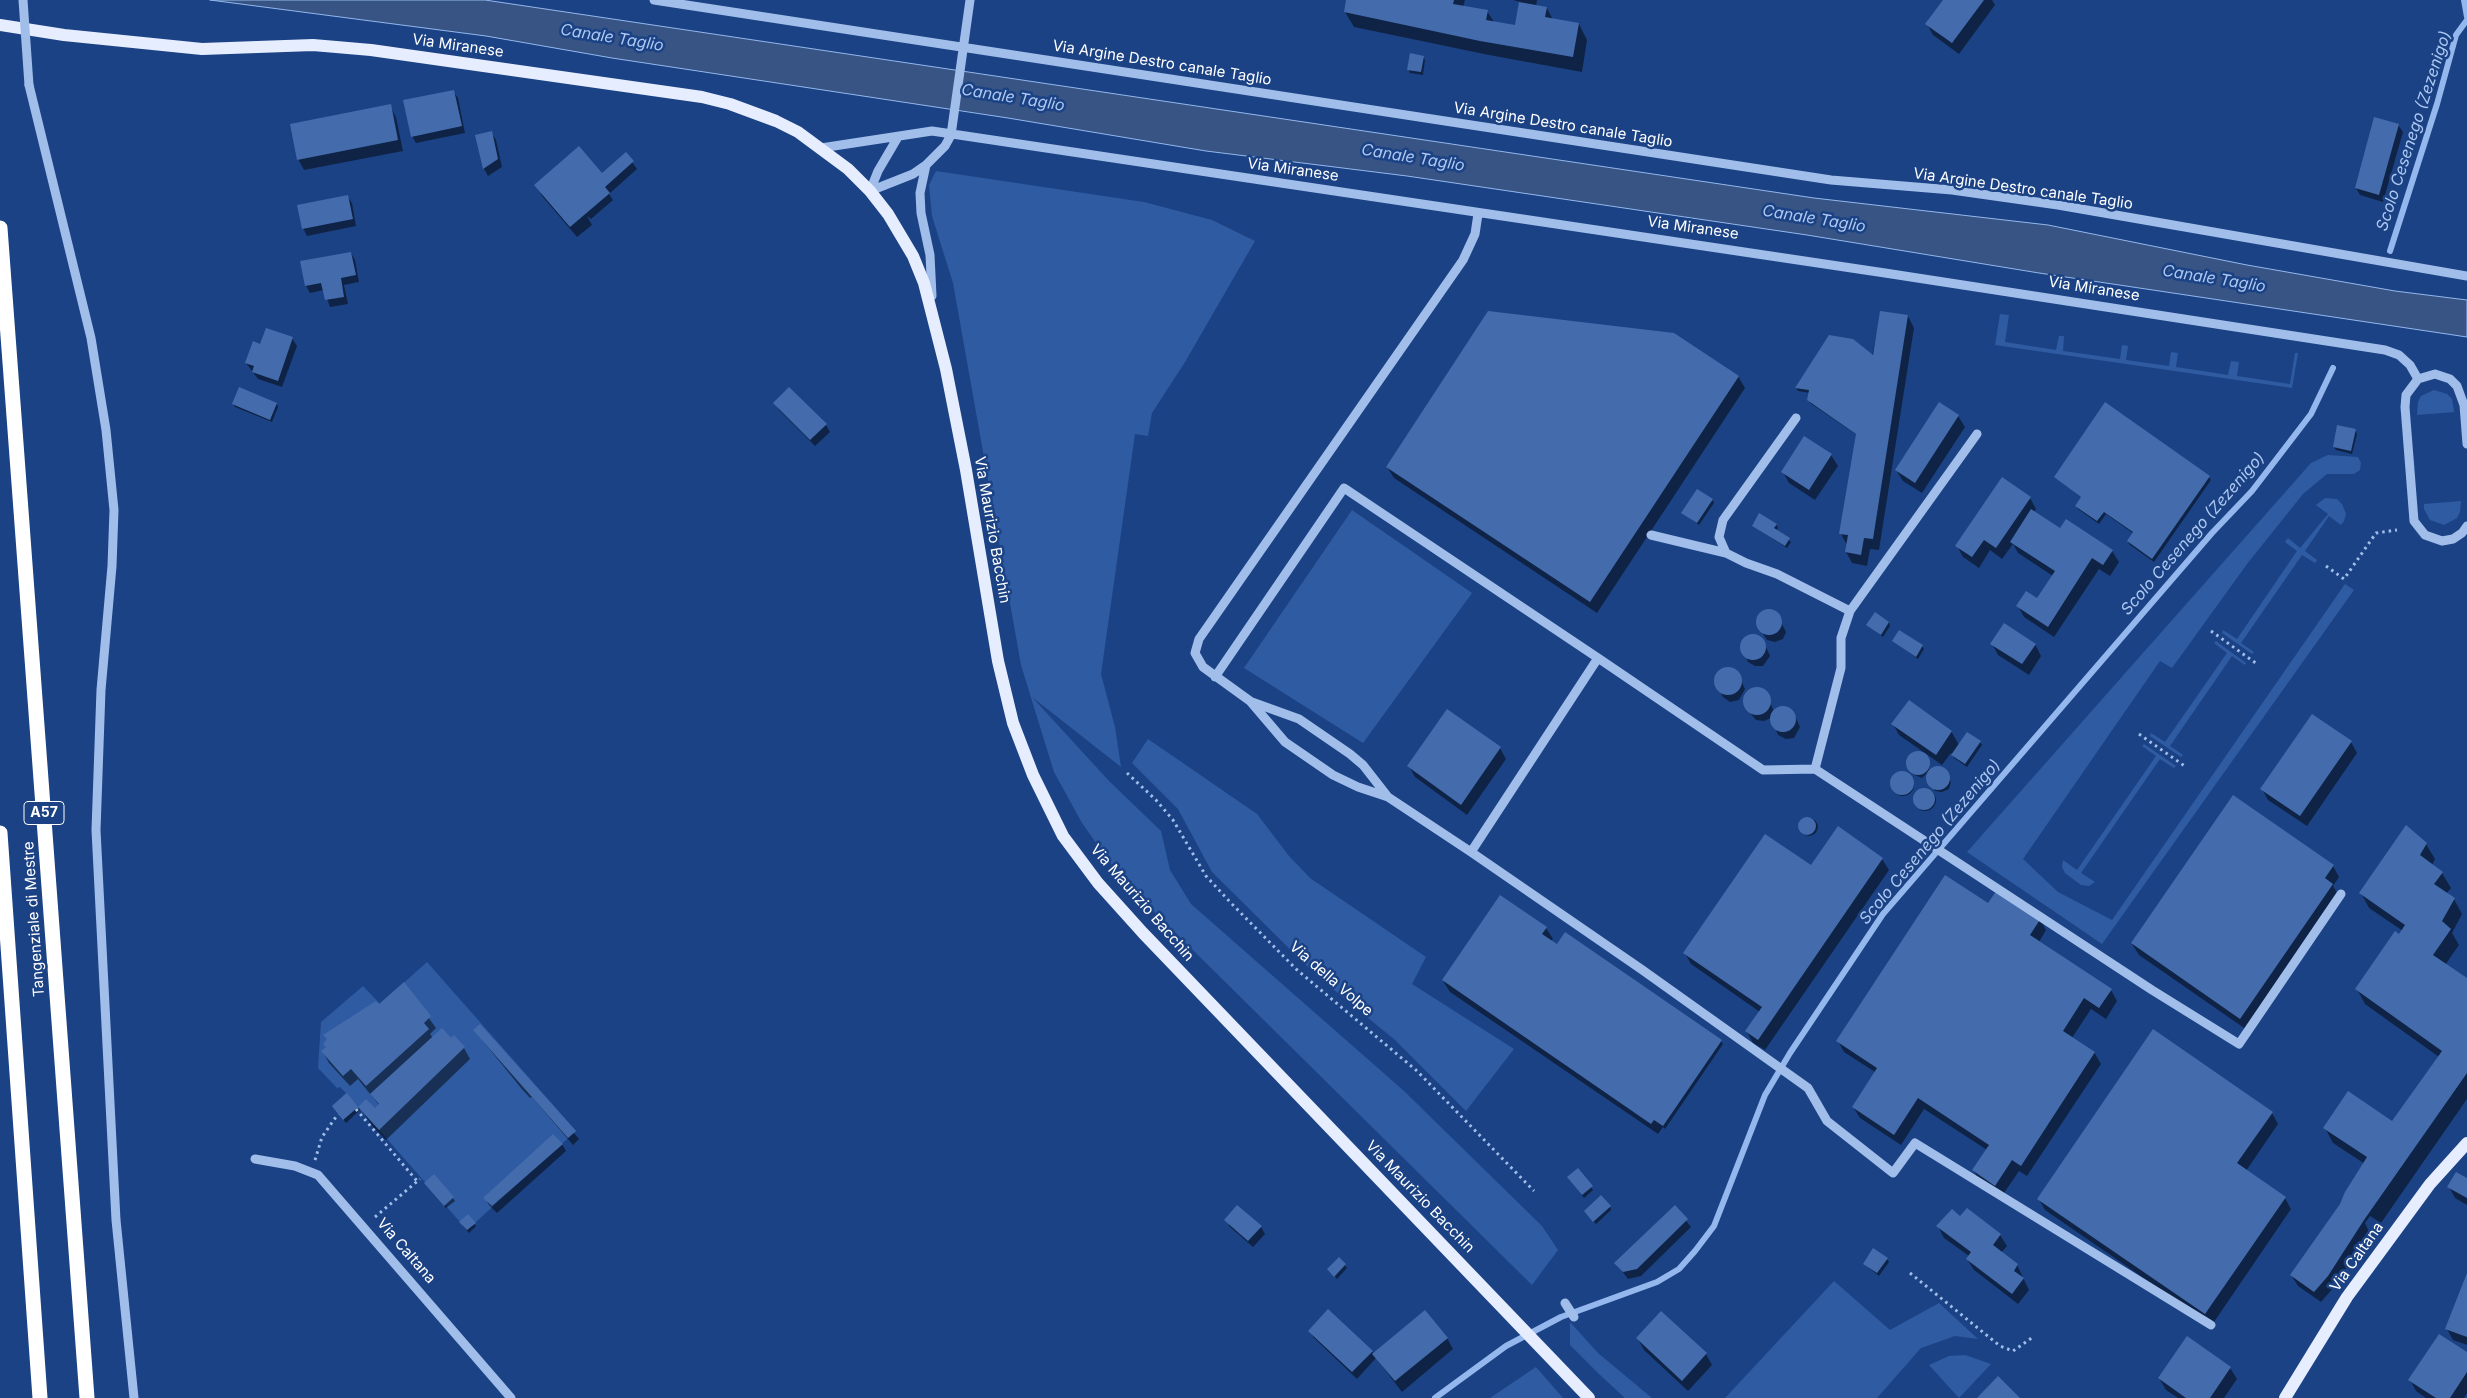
<!DOCTYPE html>
<html>
<head>
<meta charset="utf-8">
<style>
	body { margin:0 }
	canvas { display:block; background:#1b4284 }
</style>
</head>
<body>
<canvas width="2467" height="1398"></canvas>
<script>
const g = document.querySelector('canvas').getContext('2d');
g.lineJoin = 'round';
function paint(path, color) {
  g.fillStyle = color;
  g.fill(path, 'evenodd');
}
function shape(rows) {
  const path = new Path2D();
  for (const r of rows) {
    if (r.length === 3) {
      path.moveTo(r[0] + r[2], r[1]);
      path.arc(r[0], r[1], r[2], 0, 2 * Math.PI);
      continue;
    }
    path.moveTo(r[0], r[1]);
    for (let i = 2; i < r.length; i += 2) path.lineTo(r[i], r[i + 1]);
  }
  return path;
}
function strokePath(path, color, width, dash) {
  g.strokeStyle = color;
  g.lineWidth = width;
  g.lineCap = dash ? 'butt' : 'round';
  g.setLineDash(dash || []);
  g.stroke(path);
}
function drawText(font, color, halo, rows, align = 'center') {
  g.font = font + ' Inter,sans-serif';
  g.lineWidth = 5;
  g.setLineDash([]);
  g.textBaseline = 'middle';
  g.strokeStyle = halo;
  g.fillStyle = color;
  for (const [text, x, y, turn = 0] of rows) {
    g.save();
    g.translate(x, y);
    g.rotate((+turn || 0) * Math.PI / 180);
    g.textAlign = isNaN(turn) ? turn : align;
    if (halo) g.strokeText(text, 0, 0);
    g.fillText(text, 0, 0);
    g.restore();
  }
}
paint(shape([
	[936,171,1144,202,1212,220,1255,241,1185,362,1152,413,1148,436,1135,434,1101,674,1115,727,1121,767,1032,697,1109,781,1161,831,1170,870,1191,904,1404,1091,1542,1226,1558,1250,1532,1285,1123,881,1082,823,1054,772,1021,665,953,283,932,216,929,185],
	[2000,314,2009,315,2005,342,2056,350,2059,336,2064,336,2063,351,2120,359,2122,345,2128,346,2126,360,2169,366,2171,352,2178,353,2176,367,2228,375,2231,361,2239,362,2237,376,2290,384,2295,353,2298,353,2292,388,1995,345],
	[2434,390,2447,394,2452,399,2454,412,2417,415,2418,402,2421,396],
	[2328,455,2358,457,2361,463,2360,470,2354,474,2327,474,2303,494,2247,564,2172,668,2160,661,2023,859,2058,892,2112,920,2345,584,2354,590,2102,944,1967,852,2311,463],
	[2325,498,2337,499,2342,504,2346,514,2344,521,2341,525,2329,516,2305,551,2317,560,2315,563,2302,555,2241,643,2254,652,2252,654,2222,633,2223,630,2237,639,2297,551,2285,542,2288,538,2300,548,2328,514,2316,505],
	[2461,501,2460,512,2457,518,2444,525,2430,520,2424,509,2424,504],
	[1352,510,1472,593,1363,743,1244,668],
	[2216,641,2246,663,2245,665,2232,656,2170,746,2183,755,2181,757,2150,736,2151,733,2165,742,2227,653,2214,643],
	[1148,739,1257,814,1289,856,1310,878,1426,957,1412,984,1514,1049,1466,1111,1395,1040,1317,976,1212,872,1178,809,1132,763],
	[2144,744,2176,766,2174,768,2160,759,2081,873,2095,882,2089,886,2081,885,2065,873,2062,867,2063,860,2077,870,2156,756,2142,746],
	[427,962,576,1131,467,1230,359,1107,343,1120,332,1106,346,1093,340,1087,337,1088,318,1068,321,1022,363,986,380,1004],
	[1834,1281,1890,1330,1939,1303,1978,1339,1955,1336,1921,1348,1877,1398,1725,1398],
	[1570,1322,1598,1353,1652,1398,1625,1398,1599,1374,1570,1345],
	[1965,1355,1991,1364,1959,1398,1929,1365,1949,1356],
	[1536,1367,1563,1398,1490,1398]
]), '#2e5ba2');
const water = shape([
	[210,0,485,0,1814,198,2048,225,2247,265,2395,291,2467,300,2467,337,2039,273,1807,235,1407,176,1206,151,1008,118,612,58,486,36,210,0]
]);
paint(water, '#375485');
strokePath(water, '#94b7ed', 1);
paint(shape([
	[1347,0,1465,0,1463,7,1487,11,1494,22,1516,26,1520,2,1513,0,1537,0,1536,6,1547,8,1553,20,1579,24,1587,40,1582,72,1489,55,1354,27,1345,12],
	[1945,0,1992,0,1995,5,1959,54,1933,35,1927,24],
	[1423,57,1425,60,1423,75,1410,73,1408,69],
	[453,91,458,98,465,133,416,143,412,136],
	[390,106,396,117,403,151,304,170,298,159],
	[2398,125,2403,132,2383,202,2360,195,2356,188],
	[491,132,496,140,502,167,488,176,484,169,477,136],
	[626,154,637,169,609,194,613,200,591,219,587,216,592,225,577,237,542,196,536,185,602,174],
	[347,196,352,203,356,226,307,236,303,228],
	[351,253,355,260,359,282,344,285,348,304,330,307,324,290,310,293,306,286,302,262],
	[1881,312,1908,316,1914,328,1879,550,1870,549,1867,566,1852,563,1846,552,1847,545,1841,534,1857,435,1810,403,1810,393,1798,391,1796,388,1872,356],
	[292,338,297,346,282,387,258,379,246,363,261,345],
	[1738,376,1745,388,1597,613,1394,478,1387,467],
	[240,388,277,404,278,407,272,422,235,407,233,404],
	[775,403,826,425,830,432,815,446,779,410],
	[1958,416,1965,427,1922,493,1903,481,1896,470],
	[2338,427,2355,430,2357,434,2352,454,2336,450,2334,447],
	[1831,455,1838,466,1815,500,1789,483,1783,472],
	[2055,477,2209,477,2211,480,2154,562,2130,545,2128,542,2134,534,2106,514,2099,524,2078,509,2077,506,2082,498],
	[2030,498,2036,509,2034,512,2061,530,2112,551,2119,562,2110,576,2099,569,2054,637,2024,617,2018,606,2038,600,2053,576,2018,553,2013,544,2002,559,1990,550,1979,568,1963,557,1957,546],
	[1712,499,1714,503,1699,525,1683,513],
	[1776,524,1778,528,1776,531,1791,542,1787,548,1753,526],
	[1769,610,1776,612,1786,632,1783,639,1775,642,1767,640,1758,626,1761,614],
	[1889,622,1890,626,1883,637,1868,625],
	[1756,635,1763,640,1770,656,1763,666,1755,666,1748,662,1741,646,1748,636],
	[1893,641,1922,646,1924,649,1918,659],
	[1992,644,2035,644,2041,656,2029,675,1998,655],
	[1730,669,1738,673,1745,689,1739,700,1730,702,1723,697,1715,681,1722,670],
	[1755,688,1763,690,1774,711,1786,707,1793,711,1800,727,1794,738,1786,739,1778,735,1771,718,1764,721,1756,720,1750,713,1746,705,1746,697],
	[1893,724,1951,731,1959,745,1980,742,1982,745,1967,767,1954,758,1951,753,1942,765,1899,735],
	[2351,742,2357,753,2307,826,2268,800,2262,789],
	[1500,748,1506,759,1467,815,1415,777,1409,766],
	[1916,753,1923,754,1928,760,1930,772,1936,768,1943,769,1951,782,1949,789,1942,792,1935,791,1928,782,1929,771,1922,778,1912,774,1907,763,1910,756],
	[1903,785,11],
	[1925,800,11],
	[1809,827,9],
	[2426,844,2435,859,2432,865,2442,873,2451,888,2446,894,2454,899,2462,914,2452,933,2459,945,2445,965,2467,980,2467,1099,2381,1223,2370,1216,2365,1223,2369,1232,2334,1287,2321,1302,2298,1286,2291,1275,2341,1205,2365,1164,2333,1143,2325,1128,2392,1123,2439,1057,2365,1004,2357,989,2403,931,2369,908,2361,893],
	[1882,859,1889,870,1765,1050,1753,1043,1747,1032,1760,1012,1691,964,1685,953],
	[2333,866,2339,877,2333,886,2339,896,2247,1030,2139,955,2132,944],
	[1989,905,2040,919,2046,930,2039,942,2111,990,2117,1001,2106,1019,2091,1009,2072,1038,2094,1052,2101,1064,2027,1176,2019,1171,2002,1196,1980,1182,1974,1171,1987,1150,1924,1109,1901,1145,1860,1118,1853,1107,1875,1072,1844,1052,1838,1041],
	[1546,928,1553,939,1551,941,1721,1041,1723,1044,1665,1129,1663,1127,1658,1134,1450,992,1443,981],
	[404,984,436,1028,430,1034,433,1038,451,1040,464,1048,470,1059,386,1140,373,1127,361,1109,346,1123,335,1109,346,1095,358,1109,366,1101,374,1109,379,1105,358,1079,350,1086,329,1063,323,1052,327,1048,328,1040,325,1035,379,1006],
	[474,1030,527,1079,579,1139,573,1145,532,1097,530,1098,521,1088],
	[2272,1113,2278,1124,2246,1171,2285,1198,2291,1209,2212,1325,2045,1210,2039,1199],
	[562,1144,566,1151,497,1213,489,1205,485,1198],
	[1570,1180,1591,1187,1593,1190,1584,1198],
	[2467,1180,2467,1205,2455,1198,2449,1187],
	[427,1186,453,1198,455,1201,446,1208],
	[1610,1206,1611,1210,1596,1224,1587,1214],
	[1675,1207,1691,1227,1641,1276,1628,1279,1616,1263],
	[1960,1218,2000,1235,2007,1246,2001,1253,2017,1265,2029,1290,2018,1304,1974,1270,1967,1259,1969,1256,1944,1238,1938,1226],
	[1226,1220,1261,1227,1265,1234,1253,1247,1230,1227],
	[474,1223,476,1226,469,1233,462,1225],
	[1339,1258,1347,1268,1337,1279,1328,1269],
	[1887,1259,1889,1262,1879,1276,1864,1264],
	[2467,1276,2467,1345,2453,1340,2447,1329],
	[1310,1331,1372,1351,1374,1355,1447,1338,1453,1349,1402,1392,1376,1358,1357,1379,1314,1338],
	[1638,1339,1706,1354,1712,1365,1688,1391,1644,1350],
	[2467,1354,2467,1393,2464,1398,2426,1398,2416,1391,2410,1380],
	[2230,1368,2237,1379,2224,1398,2178,1398,2166,1390,2159,1378]
]), '#0007');
strokePath(shape([
	[2464,0,2467,17],
	[2390,251,2437,104,2456,35,2467,20],
	[1435,1398,1506,1346,1561,1317,1657,1282,1679,1269,1695,1251,1714,1226,1765,1095,1790,1053,1883,914,2212,533,2252,491,2311,414,2333,368]
]), '#94b7ed', 6);
paint(shape([
	[1346,0,1454,0,1453,4,1488,10,1486,20,1515,25,1519,2,1547,7,1545,17,1579,23,1573,57,1480,41,1344,12],
	[1943,0,1984,0,1952,43,1925,24],
	[1410,53,1424,56,1421,72,1407,70],
	[454,90,462,126,411,137,403,100],
	[391,104,398,140,297,160,290,124],
	[2374,117,2399,124,2379,195,2355,188],
	[492,131,498,159,483,169,475,135],
	[579,146,602,173,626,152,634,161,605,187,610,193,570,227,534,185],
	[348,195,353,219,302,229,297,205],
	[351,252,356,275,341,278,344,297,325,300,321,283,305,286,300,261],
	[1488,311,1674,333,1739,376,1590,602,1386,467],
	[1880,311,1908,315,1873,539,1864,538,1861,555,1845,552,1848,535,1839,534,1856,434,1807,400,1809,390,1795,388,1829,335,1853,339,1873,355],
	[266,328,293,337,278,381,252,372,254,366,245,363,253,341,260,344],
	[239,387,277,403,270,420,232,404],
	[789,387,827,424,810,440,773,403],
	[1939,402,1959,415,1915,483,1895,470],
	[2105,402,2210,476,2152,559,2127,541,2133,532,2104,512,2097,521,2075,506,2081,497,2054,477],
	[2337,425,2356,429,2351,451,2333,447],
	[1804,436,1832,454,1809,490,1781,472],
	[2002,477,2031,497,1996,548,1984,540,1972,557,1955,546],
	[1697,489,1713,499,1697,523,1681,513],
	[2031,509,2060,528,2066,519,2113,550,2103,565,2092,558,2048,627,2016,606,2026,591,2037,598,2055,571,2010,542],
	[1759,513,1777,524,1774,528,1790,538,1785,546,1752,526],
	[1769,622,13],
	[1875,612,1889,622,1881,635,1866,625],
	[2004,623,2036,644,2022,664,1990,644],
	[1899,630,1923,645,1916,657,1892,641],
	[1753,647,13],
	[1728,681,14],
	[1757,701,14],
	[1909,700,1952,731,1936,755,1891,724],
	[1783,719,13],
	[1447,709,1501,747,1461,805,1407,766],
	[2312,714,2352,741,2300,816,2260,789],
	[1967,732,1981,741,1965,764,1951,755],
	[1918,763,12],
	[1938,778,12],
	[1902,783,12],
	[1924,799,11],
	[2233,795,2334,865,2325,878,2333,884,2240,1019,2131,943],
	[1807,826,9],
	[2406,825,2427,843,2420,855,2443,872,2434,884,2455,898,2442,921,2451,929,2433,955,2467,978,2467,1073,2364,1220,2328,1276,2314,1292,2290,1275,2340,1204,2345,1192,2367,1157,2323,1128,2348,1091,2392,1121,2442,1051,2355,989,2395,931,2399,934,2405,925,2359,893],
	[1838,826,1883,858,1758,1040,1745,1031,1762,1007,1683,953,1765,834,1811,865],
	[1945,875,1988,903,1997,890,2041,918,2030,935,2112,989,2099,1008,2084,998,2063,1031,2095,1052,2021,1166,2012,1160,1995,1186,1972,1170,1989,1145,1918,1098,1894,1135,1852,1107,1877,1068,1836,1041],
	[1500,895,1547,927,1542,934,1557,944,1565,932,1722,1040,1663,1126,1654,1120,1651,1124,1442,980],
	[404,982,431,1016,424,1023,429,1029,366,1086,351,1069,343,1076,321,1051,326,1047,323,1044,327,1039,323,1035,376,1001,379,1004],
	[480,1024,576,1131,568,1138,473,1030],
	[442,1028,451,1038,454,1035,465,1047,379,1130,358,1107,366,1099,375,1108,379,1104,370,1094],
	[2153,1029,2273,1112,2237,1163,2286,1197,2205,1314,2037,1199],
	[347,1093,358,1107,343,1120,332,1106],
	[553,1134,563,1144,492,1206,483,1198],
	[1578,1168,1593,1186,1582,1195,1567,1177],
	[2456,1172,2467,1178,2467,1198,2447,1187],
	[434,1174,454,1197,444,1206,424,1183],
	[1601,1195,1611,1206,1593,1222,1584,1211],
	[1237,1205,1262,1226,1248,1241,1224,1220],
	[1675,1205,1688,1219,1637,1269,1623,1272,1614,1263],
	[1967,1208,2001,1234,1993,1245,2018,1264,2014,1271,2024,1278,2012,1294,1966,1259,1971,1252,1936,1226,1952,1209,1960,1216],
	[468,1214,476,1223,467,1230,459,1222],
	[1873,1248,1888,1258,1877,1273,1863,1264],
	[1339,1257,1346,1264,1334,1277,1327,1269],
	[2467,1273,2467,1337,2445,1329],
	[1328,1309,1373,1351,1352,1372,1308,1331],
	[1425,1310,1448,1338,1395,1381,1372,1354],
	[1661,1311,1707,1353,1682,1381,1636,1338],
	[2439,1334,2467,1352,2467,1372,2450,1398,2436,1398,2408,1380],
	[2187,1336,2231,1367,2210,1398,2186,1398,2158,1378],
	[1998,1376,2020,1398,1977,1398]
]), '#446cad');
strokePath(shape([
	[2326,566,2344,579,2376,533,2397,530],
	[2211,631,2257,664],
	[2139,734,2186,767],
	[1127,773,1156,800,1173,820,1206,876,1231,903,1296,969,1417,1071,1534,1191],
	[356,1109,417,1181],
	[315,1160,322,1137,338,1114],
	[375,1217,420,1179],
	[1910,1273,2000,1346,2013,1351,2033,1337]
]), '#a1beeb', 3, [2.5, 4]);
strokePath(shape([
	[654,0,1831,180,1952,190,2058,205,2467,276],
	[29,85,91,338,106,430,114,510,112,566,101,690,96,830,116,1220,134,1398],
	[821,148,932,131,1885,273,2385,350,2399,355,2410,365,2418,379],
	[926,165,920,193,921,213,930,255,932,296],
	[870,191,913,174,926,165,945,146,951,135,970,0],
	[870,191,878,171,898,137],
	[1478,214,1475,234,1463,260,1199,639,1195,653,1203,667,1250,701,1285,742,1333,775,1358,787,1388,797,1471,852,1641,969,1808,1088,1827,1121,1893,1173,1915,1143,2211,1325],
	[1796,418,1723,520,1719,537,1726,553,1746,563,1777,574,1850,611],
	[2467,444,2464,405,2457,386,2450,379,2435,374,2418,379,2406,395,2405,407,2414,521,2425,535,2442,541,2453,539,2462,533,2467,526],
	[1651,535,1726,553],
	[1598,658,1763,770,1815,769,2152,990,2239,1044,2341,894],
	[1215,677,1344,488,1598,658,1471,852],
	[1252,702,1299,719,1350,754,1363,765,1388,797],
	[1815,769,1841,668,1841,638,1850,611,1977,434],
	[255,1159,295,1166,318,1175,511,1398],
	[1565,1303,1574,1317]
]), '#a1beeb', 9);
strokePath(shape([
	[0,25,64,35,202,49,313,45,371,50,702,97,730,104,776,121,798,132,848,169,870,191,888,214,913,256,924,283,946,369,966,470,998,661,1013,723,1033,775,1063,836,1098,883,1143,933,1589,1398],
	[2285,1398,2347,1297,2430,1184,2467,1143]
]), '#e5edff', 12);
strokePath(shape([
	[0,228,87,1398],
	[0,833,40,1398]
]), '#fff', 15);
strokePath(shape([
	[23,0,29,85]
]), '#a1beeb', 9);
for (const [x, y, w] of [
	[44,813,40]
]) {
  const box = new Path2D();
  box.roundRect(x - w / 2, y - 11.5, w, 23, 4);
  g.fillStyle = '#1b4284';
  g.fill(box);
  strokePath(box, '#fff', 1);
}
drawText('bold 14px', '#fff', null, [
	["A57",44,813]
]);
drawText('15px', '#fff', '#1b4284', [
	["Via Miranese",458,46,8],
	["Via Argine Destro canale Taglio",1162,63,9],
	["Via Argine Destro canale Taglio",1563,125,9],
	["Via Miranese",1293,170,8],
	["Via Argine Destro canale Taglio",2023,189,8],
	["Via Miranese",1693,228,8],
	["Via Miranese",2094,289,9],
	["Via Maurizio Bacchin",992,530,80],
	["Via Maurizio Bacchin",1142,903,49],
	["Tangenziale di Mestre",34,919,-94],
	["Via della Volpe",1331,979,41],
	["Via Maurizio Bacchin",1420,1197,46],
	["Via Caltana",406,1251,49],
	["Via Caltana",2357,1257,-55]
]);
drawText('italic 16px', '#adc8f2', '#1b4284', [
	["Canale Taglio",612,38,9],
	["Canale Taglio",1013,98,9],
	["Scolo Cesenego (Zezenigo)",2414,131,-72],
	["Canale Taglio",1413,158,9],
	["Canale Taglio",1814,219,9],
	["Canale Taglio",2214,279,9],
	["Scolo Cesenego (Zezenigo)",2193,534,-49],
	["Scolo Cesenego (Zezenigo)",1930,842,-50]
]);
</script>
</body>
</html>
